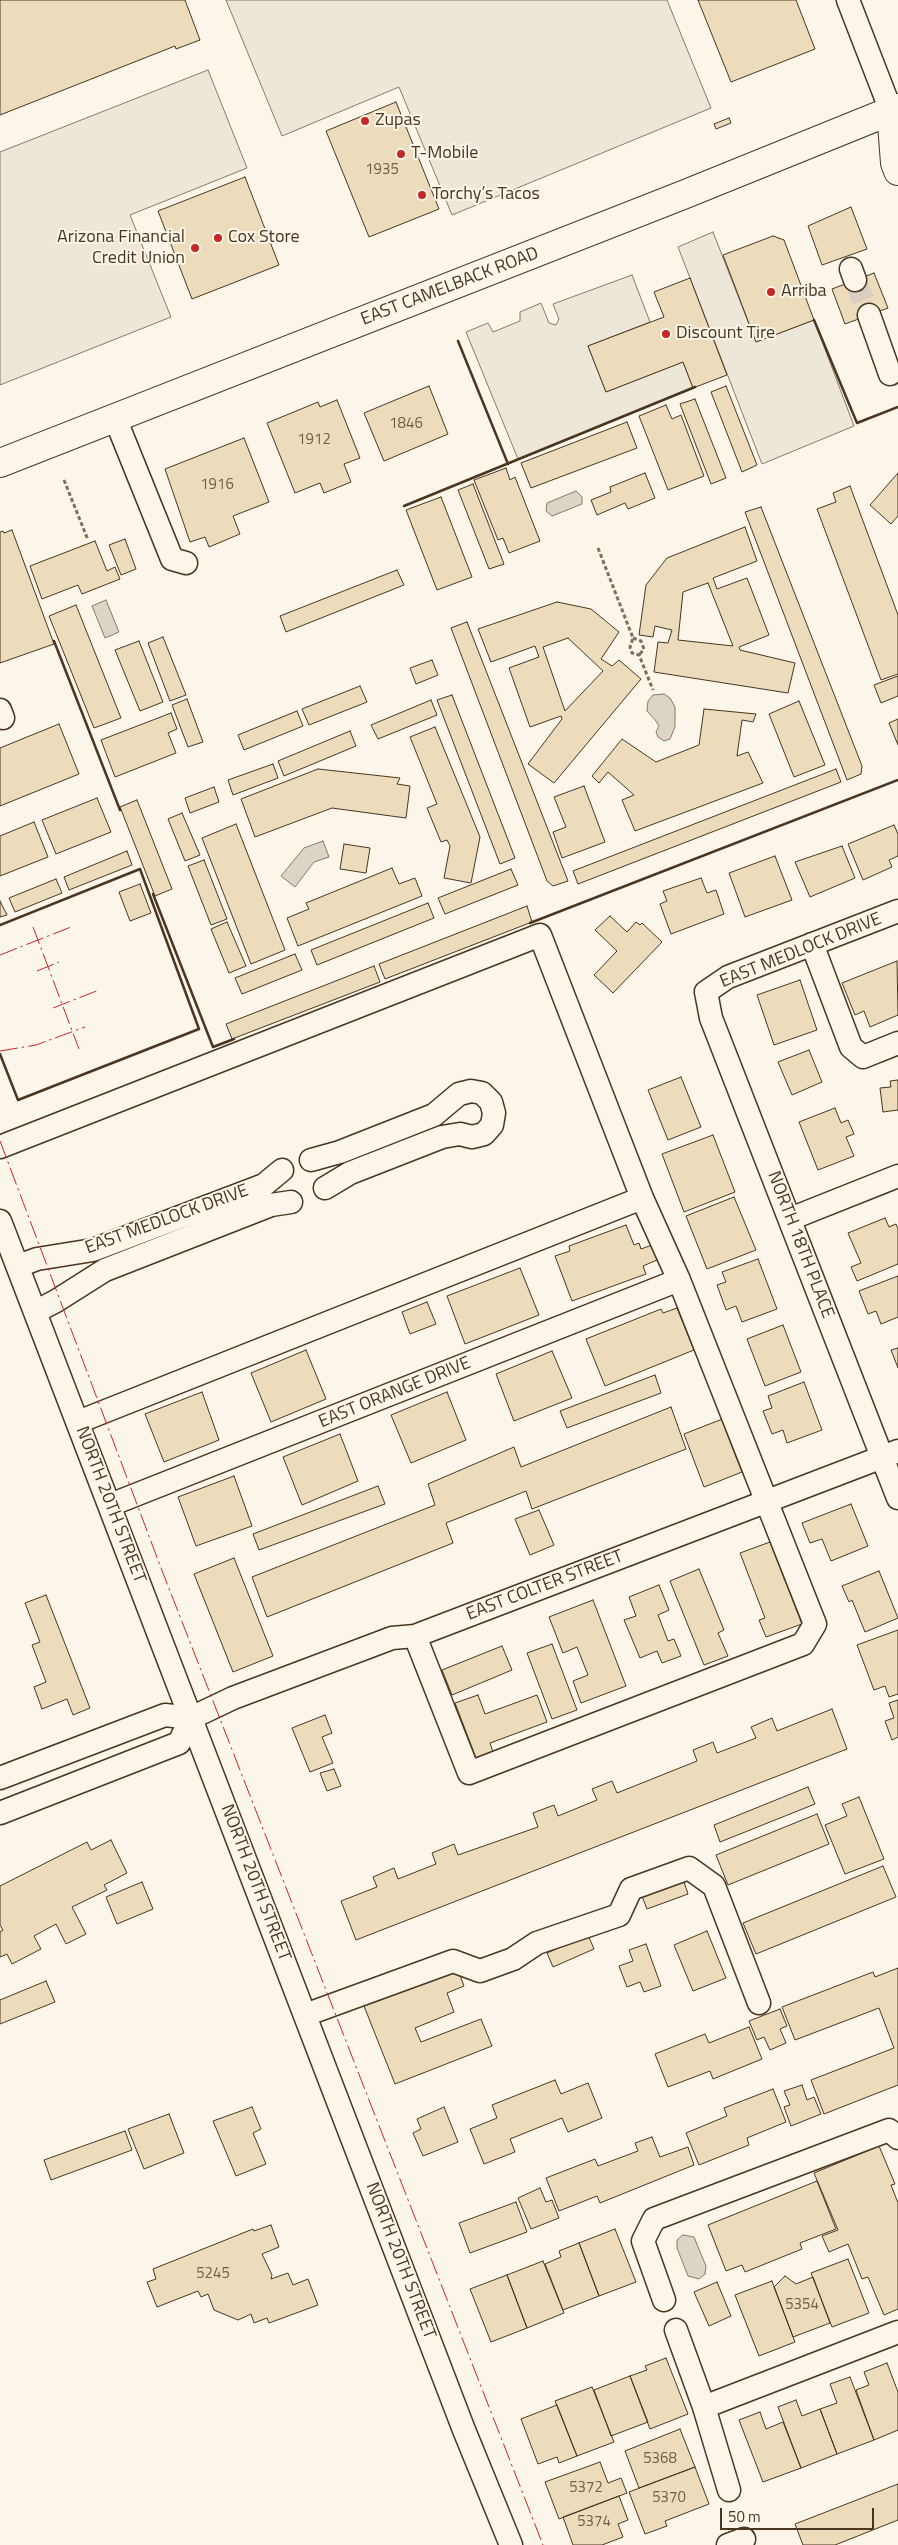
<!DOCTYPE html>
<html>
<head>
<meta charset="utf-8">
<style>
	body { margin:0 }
	#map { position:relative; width:898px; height:2545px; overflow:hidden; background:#fbf6e9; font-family:"Titillium Web",sans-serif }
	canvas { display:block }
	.scale { position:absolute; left:720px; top:2508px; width:154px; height:22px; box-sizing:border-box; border:2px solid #4a3520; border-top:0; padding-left:6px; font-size:15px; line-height:18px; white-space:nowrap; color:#4a3520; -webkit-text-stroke:4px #fbf6e9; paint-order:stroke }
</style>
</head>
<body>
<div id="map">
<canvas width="898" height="2545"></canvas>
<div class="scale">50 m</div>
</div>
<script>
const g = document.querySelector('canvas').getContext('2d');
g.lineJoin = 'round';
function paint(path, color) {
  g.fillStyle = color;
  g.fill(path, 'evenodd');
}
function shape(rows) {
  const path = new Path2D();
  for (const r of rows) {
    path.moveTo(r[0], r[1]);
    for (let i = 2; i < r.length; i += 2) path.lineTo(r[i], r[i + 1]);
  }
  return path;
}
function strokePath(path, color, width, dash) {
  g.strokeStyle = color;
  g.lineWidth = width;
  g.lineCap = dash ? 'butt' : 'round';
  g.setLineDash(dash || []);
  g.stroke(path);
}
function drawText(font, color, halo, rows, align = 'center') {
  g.font = font + ' "Titillium Web",sans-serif';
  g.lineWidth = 4;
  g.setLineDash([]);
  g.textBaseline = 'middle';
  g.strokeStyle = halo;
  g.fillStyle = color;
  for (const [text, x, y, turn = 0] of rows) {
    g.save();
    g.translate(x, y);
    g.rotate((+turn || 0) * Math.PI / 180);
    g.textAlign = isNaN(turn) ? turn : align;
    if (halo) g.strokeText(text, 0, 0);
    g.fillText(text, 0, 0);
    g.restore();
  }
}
const parking = shape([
	[226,0,667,0,711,108,452,215,399,87,282,136,226,0],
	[208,70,247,168,130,215,171,317,0,385,0,152,208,70],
	[713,232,756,342,814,320,854,426,762,464,678,247,713,232],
	[632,275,650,322,588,346,606,392,683,362,693,388,518,459,466,332,488,323,493,332,520,321,520,312,541,303,549,323,556,325,559,319,553,304,632,275]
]);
paint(parking, '#ede7d9');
strokePath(parking, '#887966', 1);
const water = shape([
	[576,491,582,497,582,504,552,516,546,511,547,503,576,491],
	[106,600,119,632,105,638,92,606,106,600],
	[664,694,670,698,675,707,675,727,670,739,664,741,658,737,656,732,659,726,656,721,647,711,648,701,653,695,664,694],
	[323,841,329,857,314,862,295,887,281,876,304,848,323,841],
	[683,2235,694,2237,706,2266,705,2274,699,2279,688,2276,677,2248,677,2240,683,2235]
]);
paint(water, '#dcd4c6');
strokePath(water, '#887966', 1);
const building = shape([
	[0,0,185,0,200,40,176,49,175,46,0,115,0,0],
	[698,0,796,0,815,49,731,82,698,0],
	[396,102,439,209,369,237,326,131,396,102],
	[729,118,731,123,716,129,714,124,729,118],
	[245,177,279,265,192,299,158,211,245,177],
	[851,207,867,249,822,265,808,226,851,207],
	[773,236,784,240,814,320,756,342,723,255,773,236],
	[874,273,888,308,845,324,832,289,874,273],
	[690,278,727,375,693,388,683,362,606,392,588,346,664,317,654,292,690,278],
	[429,386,448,434,384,461,364,413,429,386],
	[726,386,757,465,742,472,711,392,726,386],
	[695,399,726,478,711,484,680,404,695,399],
	[337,400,360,458,344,464,351,482,324,493,320,483,295,493,267,423,318,402,320,407,337,400],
	[666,405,672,419,681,415,704,476,668,490,639,416,666,405],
	[627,422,637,448,531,488,521,463,627,422],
	[244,438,269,502,233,516,240,534,209,547,205,537,190,542,165,469,244,438],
	[506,468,510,480,515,477,540,541,509,553,503,538,498,540,474,480,506,468],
	[645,473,655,498,628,509,625,503,597,515,591,500,611,492,610,487,645,473],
	[898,473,898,516,891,524,870,505,898,473],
	[473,484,504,564,489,569,458,490,473,484],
	[850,486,898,615,898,674,881,680,817,509,836,502,833,493,850,486],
	[441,497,472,577,437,590,406,510,441,497],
	[761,507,862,766,861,774,847,780,745,512,761,507],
	[745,527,757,561,713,578,717,589,747,578,769,635,739,647,740,650,795,663,788,693,654,672,658,642,668,643,672,630,655,626,653,637,639,635,646,585,667,558,745,527],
	[708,583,733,646,678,640,683,592,708,583],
	[12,530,54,644,0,663,0,532,3,531,4,533,12,530],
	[125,539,136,569,121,575,109,545,125,539],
	[95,541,107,571,115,567,120,579,82,594,78,585,42,599,30,566,95,541],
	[397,570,404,585,286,632,280,616,397,570],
	[557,602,591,609,619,632,601,659,612,666,619,660,641,679,554,783,528,764,562,719,561,716,530,727,509,668,539,657,535,646,491,662,478,629,557,602],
	[568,638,603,671,565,711,543,647,568,638],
	[76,605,121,718,94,728,49,616,76,605],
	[467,622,568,881,553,886,547,881,451,628,467,622],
	[163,637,186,695,170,701,148,643,163,637],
	[139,641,163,702,140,711,115,650,139,641],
	[432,660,438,675,416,684,410,668,432,660],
	[898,676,898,696,881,703,874,685,898,676],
	[360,686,367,702,309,725,302,709,360,686],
	[452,695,515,858,500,864,437,700,452,695],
	[187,699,203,742,188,747,172,705,187,699],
	[431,700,437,715,378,739,371,725,431,700],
	[799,701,825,765,794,777,769,714,799,701],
	[704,709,756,714,753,722,742,720,737,756,748,752,763,783,635,831,622,800,634,795,608,772,599,783,592,776,622,739,656,762,699,745,704,709],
	[297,711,303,726,244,750,238,735,297,711],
	[171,713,177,729,168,733,176,753,115,777,101,740,171,713],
	[898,719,898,745,889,723,898,719],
	[59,724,79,774,0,806,0,748,59,724],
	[435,727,480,837,471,883,444,878,450,846,447,840,441,842,427,808,437,804,410,737,435,727],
	[350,731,356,746,284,776,278,761,350,731],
	[273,764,278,778,233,795,228,780,273,764],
	[318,769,400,778,397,784,410,786,406,818,332,808,255,837,241,799,318,769],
	[836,769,841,782,578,884,573,871,836,769],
	[584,786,605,842,562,858,553,832,566,827,554,797,584,786],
	[214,787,219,802,190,813,185,798,214,787],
	[97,798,111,832,56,854,42,820,97,798],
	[137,800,172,889,155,896,120,807,137,800],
	[182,813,200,855,185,861,168,819,182,813],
	[34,822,48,857,0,876,0,836,34,822],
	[236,824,285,950,251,964,202,838,236,824],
	[894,825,898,834,898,856,889,860,892,867,863,880,848,844,894,825],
	[344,844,370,848,366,873,340,869,344,844],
	[842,846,855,878,810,897,795,862,842,846],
	[127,851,132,865,69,890,64,877,127,851],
	[775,856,792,900,745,917,729,873,775,856],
	[204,860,227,919,211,925,188,866,204,860],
	[392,868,399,884,415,878,422,896,298,946,287,918,309,909,306,903,392,868],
	[511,869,518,885,445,914,438,898,511,869],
	[701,878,707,893,716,890,724,914,671,934,660,904,667,901,663,891,701,878],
	[56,879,62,893,15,912,9,898,56,879],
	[140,884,151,913,130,921,119,892,140,884],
	[0,901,7,915,0,917,0,901],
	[428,903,434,918,317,965,311,950,428,903],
	[527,906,532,922,385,979,379,964,527,906],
	[610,916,627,932,636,922,640,925,642,923,662,942,613,993,594,975,617,951,595,930,610,916],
	[227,922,246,966,229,973,211,929,227,922],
	[295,954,302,970,242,994,235,978,295,954],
	[897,961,898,1015,870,1027,864,1011,855,1015,842,983,897,961],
	[374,966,380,982,232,1039,226,1024,374,966],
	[800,980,817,1030,774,1045,757,995,800,980],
	[809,1050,822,1082,792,1095,778,1062,809,1050],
	[681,1077,701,1127,668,1140,648,1090,681,1077],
	[898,1080,898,1110,883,1112,880,1088,891,1087,890,1081,898,1080],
	[835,1108,841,1123,848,1120,854,1134,846,1137,854,1156,818,1170,799,1122,835,1108],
	[713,1135,735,1192,684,1212,662,1154,713,1135],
	[734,1197,756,1250,707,1269,686,1216,734,1197],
	[885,1218,889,1227,896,1224,898,1229,898,1264,857,1281,851,1267,861,1263,848,1233,885,1218],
	[626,1225,634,1245,639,1243,641,1249,652,1245,657,1260,643,1266,646,1274,572,1301,555,1256,570,1251,569,1246,626,1225],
	[758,1259,777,1309,742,1322,736,1306,726,1310,717,1285,726,1282,722,1272,758,1259],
	[520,1268,539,1315,465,1344,447,1296,520,1268],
	[898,1276,898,1317,881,1324,876,1311,868,1314,859,1291,898,1276],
	[427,1302,436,1324,410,1334,402,1312,427,1302],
	[677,1308,694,1350,605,1386,586,1339,661,1309,663,1313,677,1308],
	[783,1325,801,1372,765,1386,747,1339,783,1325],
	[898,1348,898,1368,891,1350,898,1348],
	[306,1350,326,1399,271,1422,251,1373,306,1350],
	[552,1351,572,1398,514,1421,496,1374,552,1351],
	[655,1375,661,1393,567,1428,560,1411,655,1375],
	[804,1382,822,1430,787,1443,783,1430,772,1434,763,1411,772,1408,768,1396,804,1382],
	[202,1392,219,1440,164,1462,145,1414,202,1392],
	[447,1392,466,1440,411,1463,391,1415,447,1392],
	[671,1407,686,1449,532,1509,526,1491,446,1523,453,1543,267,1617,252,1577,435,1505,428,1484,514,1447,521,1467,671,1407],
	[725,1418,729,1427,725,1428,742,1472,704,1487,684,1434,725,1418],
	[340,1434,358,1481,302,1505,283,1457,340,1434],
	[234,1476,252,1526,196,1546,178,1497,234,1476],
	[378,1486,385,1504,259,1550,253,1534,378,1486],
	[851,1504,868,1546,831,1561,822,1539,810,1543,802,1523,851,1504],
	[539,1510,554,1545,530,1555,515,1519,539,1510],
	[770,1542,802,1624,766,1637,759,1620,765,1618,740,1553,770,1542],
	[234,1558,273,1656,233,1672,194,1574,234,1558],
	[699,1569,724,1630,718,1633,728,1656,704,1665,670,1581,699,1569],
	[879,1571,898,1618,865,1632,852,1600,849,1602,842,1586,879,1571],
	[659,1585,669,1610,658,1615,668,1641,674,1639,681,1656,662,1663,657,1651,640,1658,624,1620,636,1616,629,1597,659,1585],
	[46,1595,90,1708,73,1715,67,1699,42,1709,34,1687,46,1682,32,1645,40,1642,25,1603,46,1595],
	[593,1600,626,1686,581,1703,573,1681,588,1675,577,1647,563,1653,549,1617,593,1600],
	[898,1630,898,1694,889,1697,885,1686,874,1690,857,1645,898,1630],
	[552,1644,577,1710,552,1719,527,1653,552,1644],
	[502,1646,512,1670,452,1695,442,1670,502,1646],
	[478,1695,485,1714,537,1695,547,1722,490,1743,493,1752,476,1758,455,1703,478,1695],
	[898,1700,898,1737,892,1740,885,1721,894,1718,889,1703,898,1700],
	[832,1709,847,1749,356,1940,341,1901,377,1887,373,1877,394,1868,398,1879,436,1864,432,1853,454,1844,458,1855,538,1827,533,1813,554,1805,558,1816,597,1800,592,1789,612,1781,617,1793,697,1761,693,1750,713,1742,717,1753,756,1738,751,1727,772,1718,777,1731,832,1709],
	[325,1715,332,1733,322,1737,333,1763,310,1772,292,1728,325,1715],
	[334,1769,341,1786,327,1791,320,1773,334,1769],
	[808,1787,815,1804,720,1842,714,1825,808,1787],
	[859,1797,884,1859,845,1874,825,1825,847,1816,842,1804,859,1797],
	[817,1814,829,1844,728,1885,716,1855,817,1814],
	[111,1840,127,1873,104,1885,107,1890,72,1907,86,1934,66,1944,56,1924,34,1936,41,1949,12,1964,7,1954,0,1957,0,1932,3,1930,0,1925,0,1886,87,1842,91,1850,111,1840],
	[883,1866,896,1897,756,1954,743,1923,883,1866],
	[682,1876,688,1894,647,1909,640,1891,682,1876],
	[142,1882,153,1909,117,1924,106,1897,142,1882],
	[707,1931,726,1978,693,1991,674,1945,707,1931],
	[588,1935,594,1949,553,1967,547,1953,588,1935],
	[646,1944,661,1986,644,1992,640,1982,627,1987,619,1966,633,1961,629,1950,646,1944],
	[898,1968,898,2085,824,2114,811,2080,894,2048,879,2008,795,2040,782,2007,873,1972,875,1977,898,1968],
	[458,1970,464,1986,447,1993,454,2012,415,2028,421,2042,481,2019,492,2046,395,2084,364,2006,458,1970],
	[46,1981,55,2002,0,2024,0,2000,46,1981],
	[780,2009,787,2026,780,2029,786,2043,770,2050,764,2037,757,2040,749,2021,780,2009],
	[749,2027,762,2059,713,2079,710,2071,668,2087,655,2054,705,2034,709,2043,749,2027],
	[555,2080,561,2094,588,2083,602,2118,568,2132,562,2118,510,2139,515,2152,484,2164,470,2129,497,2118,492,2105,555,2080],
	[802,2085,807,2100,814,2097,821,2114,791,2126,784,2107,790,2105,784,2091,802,2085],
	[773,2089,786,2122,747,2138,749,2145,699,2165,686,2133,727,2116,724,2108,773,2089],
	[252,2107,261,2129,253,2133,266,2164,236,2176,213,2121,252,2107],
	[444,2107,458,2142,423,2156,413,2133,421,2129,417,2119,444,2107],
	[169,2114,184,2153,144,2169,128,2129,169,2114],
	[125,2131,132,2150,51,2180,44,2160,125,2131],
	[652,2137,660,2157,688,2147,694,2165,600,2203,597,2196,559,2211,546,2178,595,2159,598,2166,638,2151,635,2143,652,2137],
	[879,2146,895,2184,891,2185,898,2203,898,2309,884,2315,868,2277,862,2279,848,2244,829,2252,822,2236,838,2230,814,2173,879,2146],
	[817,2181,836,2229,800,2243,802,2249,745,2272,742,2265,726,2271,708,2225,817,2181],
	[540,2188,546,2202,552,2200,559,2218,531,2229,518,2198,540,2188],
	[516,2202,527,2232,470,2253,459,2223,516,2202],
	[271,2225,279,2247,262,2254,272,2275,271,2279,288,2273,293,2285,308,2279,318,2305,269,2323,267,2318,254,2323,251,2314,238,2320,214,2310,208,2294,201,2297,198,2291,157,2307,147,2282,156,2279,153,2269,253,2229,254,2231,271,2225],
	[615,2229,636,2282,599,2296,579,2243,615,2229],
	[579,2243,599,2296,563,2310,545,2264,561,2257,559,2251,579,2243],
	[848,2259,869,2313,832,2327,811,2273,848,2259],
	[543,2261,564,2313,527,2328,507,2275,543,2261],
	[507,2275,527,2328,491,2342,470,2289,507,2275],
	[785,2276,796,2284,813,2277,830,2323,793,2337,774,2287,785,2276],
	[772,2281,795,2342,759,2356,735,2295,772,2281],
	[717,2282,731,2316,709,2326,694,2292,717,2282],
	[666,2358,688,2414,650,2429,630,2376,647,2370,645,2366,666,2358],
	[887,2363,898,2392,898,2430,874,2440,856,2390,869,2385,864,2372,887,2363],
	[630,2376,648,2422,611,2436,594,2390,630,2376],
	[850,2377,874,2440,837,2454,820,2409,837,2403,830,2384,850,2377],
	[592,2387,614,2442,577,2456,555,2401,592,2387],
	[796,2400,802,2416,820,2409,837,2454,801,2468,778,2407,796,2400],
	[557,2405,577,2456,559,2463,557,2457,538,2464,521,2419,557,2405],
	[760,2412,766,2429,783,2422,801,2468,763,2482,739,2420,760,2412],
	[680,2429,695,2467,639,2488,625,2451,680,2429],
	[600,2462,608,2483,621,2478,627,2493,559,2519,545,2482,600,2462],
	[695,2467,709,2504,665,2521,667,2526,645,2534,629,2492,695,2467],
	[898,2484,898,2520,835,2545,803,2545,795,2524,898,2484],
	[619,2496,628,2520,618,2524,623,2537,602,2545,573,2545,563,2517,619,2496]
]);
paint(building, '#ecdcbc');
strokePath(building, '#4a3520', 1);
strokePath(shape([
	[855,280,869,315]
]), '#d8cfc1', 22, [22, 11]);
const minor = shape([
	[848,0,891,111],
	[851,269,855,280],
	[869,315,890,374],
	[115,418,172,559,186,563],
	[0,710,3,718],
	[898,911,728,977,706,992,711,1018,898,1498],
	[812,944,851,1047,863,1057,898,1043],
	[0,1147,540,935,642,1198,679,1280,815,1624,803,1644,469,1773,415,1636],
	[311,1160,340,1152,434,1115,459,1094,471,1091,482,1093,491,1102,494,1113,492,1125,484,1134,472,1137,460,1134,442,1137,350,1173,325,1188],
	[790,1219,898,1176],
	[0,1221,464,2430,511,2545],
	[18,1266,37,1259,93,1250,264,1185,282,1170],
	[35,1312,56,1301,105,1270,271,1205,291,1202],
	[78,1422,642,1198],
	[110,1505,679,1280],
	[0,1778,165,1715,191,1718,233,1698,392,1638,415,1636,898,1451],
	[0,1813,179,1743,191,1718],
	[305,2015,453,1961,480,1971,513,1959,537,1943,619,1915,631,1889,689,1868,714,1886,759,2003],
	[664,2300,643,2241,654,2219,889,2130,898,2138],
	[676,2330,704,2407,729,2490],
	[704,2407,898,2332],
	[728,2545,744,2539]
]);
const major = shape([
	[891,111,895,163,898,171],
	[0,463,683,195,898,108]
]);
strokePath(minor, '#4a3520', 25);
strokePath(major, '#4a3520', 30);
strokePath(shape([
	[64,480,88,540],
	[598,548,633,638,630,647,632,653,639,655,653,690],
	[633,638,641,641,644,649,639,655]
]), '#7f6f5c', 3, [4, 2.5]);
strokePath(minor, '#fbf6e9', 22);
strokePath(major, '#fbf6e9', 28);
strokePath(shape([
	[814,320,857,423,898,407],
	[458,341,508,464],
	[404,506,695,387],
	[54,641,120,810],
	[153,894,213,1047,234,1039],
	[530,923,898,780],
	[0,925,140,869,199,1029,18,1100,0,1054]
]), '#4a3520', 2.5);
strokePath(shape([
	[33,927,79,1049],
	[0,955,71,927],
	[37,971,59,962],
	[53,1008,99,990],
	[0,1051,36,1045,85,1027],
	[0,1141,161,1568,543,2545]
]), '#c62828', 1, [18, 4, 2.5, 4]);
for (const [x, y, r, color] of [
	[365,121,5,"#c62828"],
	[401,154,5,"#c62828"],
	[422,195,5,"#c62828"],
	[218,238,5,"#c62828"],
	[195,248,5,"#c62828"],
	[771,292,5,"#c62828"],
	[666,334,5,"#c62828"]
]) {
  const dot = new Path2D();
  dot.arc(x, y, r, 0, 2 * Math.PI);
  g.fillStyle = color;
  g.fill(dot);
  strokePath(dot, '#fbf6e9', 2);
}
drawText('15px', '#725f47', null, [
	["1935",382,170],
	["1846",406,424],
	["1912",314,440],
	["1916",217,485],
	["5245",213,2274],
	["5354",802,2305],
	["5368",660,2459],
	["5372",586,2488],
	["5370",669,2498],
	["5374",594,2522]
]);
drawText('18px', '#4a3520', '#fbf6e9', [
	["Zupas",375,121],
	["T-Mobile",411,154],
	["Torchy’s Tacos",432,195],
	["Arizona Financial",185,238,"right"],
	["Credit Union",185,259,"right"],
	["Cox Store",228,238],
	["Arriba",781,292],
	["Discount Tire",676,334]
], 'left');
drawText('18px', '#4a3520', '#fbf6e9', [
	["EAST CAMELBACK ROAD",450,287,-21],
	["EAST MEDLOCK DRIVE",801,951,-22],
	["EAST MEDLOCK DRIVE",167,1220,-20],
	["NORTH 18TH PLACE",800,1245,69],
	["EAST ORANGE DRIVE",395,1393,-22],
	["NORTH 20TH STREET",110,1505,69],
	["EAST COLTER STREET",545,1586,-21],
	["NORTH 20TH STREET",255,1883,69],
	["NORTH 20TH STREET",400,2261,69]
]);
</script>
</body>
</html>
